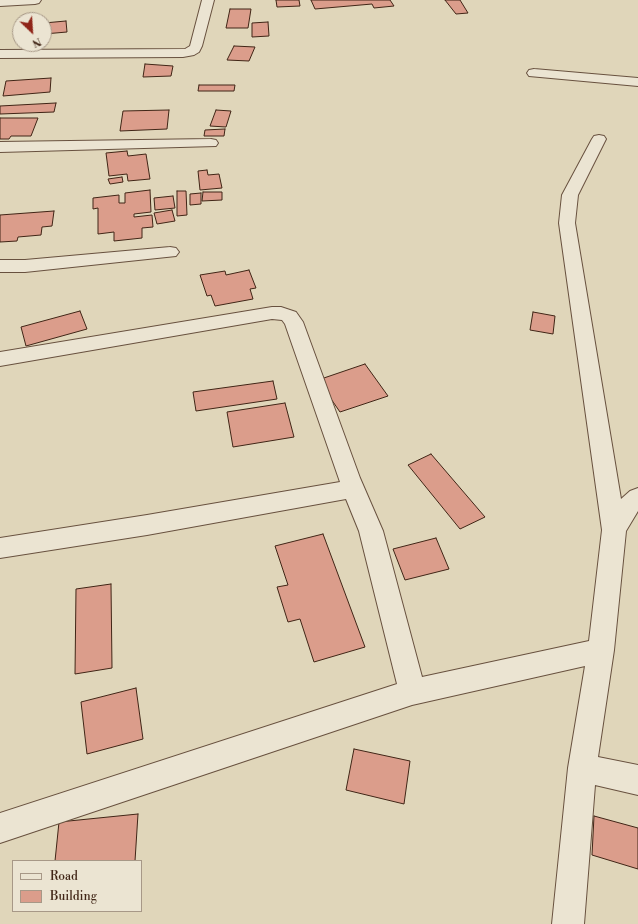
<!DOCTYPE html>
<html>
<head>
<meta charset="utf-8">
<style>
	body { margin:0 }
	#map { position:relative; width:638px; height:924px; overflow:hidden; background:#e0d6ba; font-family:"Libre Bodoni",serif }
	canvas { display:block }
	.legend { position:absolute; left:12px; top:860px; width:130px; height:52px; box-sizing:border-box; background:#ebe4d2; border:1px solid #a79887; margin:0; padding:5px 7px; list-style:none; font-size:12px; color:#402516 }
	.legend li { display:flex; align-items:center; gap:8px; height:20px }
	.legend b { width:20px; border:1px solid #a79887 }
	.north { position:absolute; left:12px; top:12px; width:40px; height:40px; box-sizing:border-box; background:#ebe4d2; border:1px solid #a79887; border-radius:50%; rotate:155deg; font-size:11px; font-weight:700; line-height:16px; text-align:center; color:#402516 }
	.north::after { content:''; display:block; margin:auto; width:14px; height:18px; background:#8f2418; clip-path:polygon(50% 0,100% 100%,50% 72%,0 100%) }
</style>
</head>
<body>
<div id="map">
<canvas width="638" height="924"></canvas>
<ul class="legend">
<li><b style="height:5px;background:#ebe4d2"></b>Road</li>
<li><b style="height:11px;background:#db9d8b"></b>Building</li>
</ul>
<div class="north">N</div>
</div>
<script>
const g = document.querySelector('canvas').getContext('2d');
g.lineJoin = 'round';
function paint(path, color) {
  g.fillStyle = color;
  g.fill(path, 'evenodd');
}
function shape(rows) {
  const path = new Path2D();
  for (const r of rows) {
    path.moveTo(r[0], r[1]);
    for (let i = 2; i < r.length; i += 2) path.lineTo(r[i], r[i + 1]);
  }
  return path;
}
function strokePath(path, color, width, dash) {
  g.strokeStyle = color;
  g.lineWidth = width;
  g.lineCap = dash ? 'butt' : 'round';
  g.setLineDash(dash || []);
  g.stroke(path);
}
const building = shape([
	[276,0,299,0,300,6,277,7,276,0],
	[311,0,390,0,394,6,374,8,372,4,315,9,311,0],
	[445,0,460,0,468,13,456,14,445,0],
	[230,9,251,9,248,28,226,28,230,9],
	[66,21,67,32,44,34,44,23,66,21],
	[268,22,269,36,252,37,252,23,268,22],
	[234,46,255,47,249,61,227,60,234,46],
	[145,64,173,66,171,76,143,77,145,64],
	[51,78,50,92,3,96,6,81,51,78],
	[199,85,235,85,234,91,198,91,199,85],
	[56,103,54,112,0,114,0,106,56,103],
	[169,110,167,129,120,131,123,111,169,110],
	[216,110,231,111,226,127,210,126,216,110],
	[0,118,38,118,31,136,11,136,9,139,0,139,0,118],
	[225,129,224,136,204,136,205,130,225,129],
	[127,151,128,156,146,154,150,179,128,181,127,174,109,176,106,153,127,151],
	[207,170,208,175,219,174,222,188,200,190,198,171,207,170],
	[122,177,123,182,110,184,108,179,122,177],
	[150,190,151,212,134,214,134,217,152,215,153,227,142,228,142,238,114,241,114,232,98,234,98,208,93,209,93,198,119,195,119,203,125,203,125,193,150,190],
	[177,191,186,191,187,215,177,216,177,191],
	[203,192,222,192,222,200,202,201,203,192],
	[201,193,201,204,190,205,190,194,201,193],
	[173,196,175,208,155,210,154,198,173,196],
	[172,210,175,221,157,224,154,213,172,210],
	[54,211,52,226,42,227,41,235,18,237,17,241,0,242,0,215,54,211],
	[249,270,256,288,250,289,253,299,215,306,211,295,207,296,200,275,225,271,226,275,249,270],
	[80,311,87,329,26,346,21,327,80,311],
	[533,312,555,316,553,334,530,330,533,312],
	[365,364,388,396,340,412,318,380,365,364],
	[273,381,277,399,196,411,193,392,273,381],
	[285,403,294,437,233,447,227,412,285,403],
	[431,454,485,517,460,529,408,465,431,454],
	[323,534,365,647,314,662,300,619,288,622,277,587,288,585,275,546,323,534],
	[436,538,449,569,405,580,393,549,436,538],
	[111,584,112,668,75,674,76,589,111,584],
	[136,688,143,739,87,754,81,702,136,688],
	[354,749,410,761,404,804,346,790,354,749],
	[138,814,135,861,55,861,59,822,138,814],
	[594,816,638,828,638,869,592,855,594,816]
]);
paint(building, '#db9d8b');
strokePath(building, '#402516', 1);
const minor = shape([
	[0,0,41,0,39,3,35,4,0,6,0,0],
	[202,0,214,0,202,46,199,52,194,55,183,57,0,58,0,50,185,49,190,46,202,0],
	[534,69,638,78,638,86,529,76,527,73,529,70,534,69],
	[599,135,604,136,606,139,578,195,575,223,621,499,630,491,638,488,638,511,626,531,614,650,598,757,638,765,638,795,595,785,584,924,552,924,568,768,585,666,412,705,0,843,0,813,397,684,359,531,346,499,147,535,0,558,0,538,147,515,340,482,285,324,282,320,272,319,0,366,0,352,272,307,281,307,296,312,303,322,360,478,383,531,422,677,589,641,602,530,559,223,562,195,592,139,594,136,599,135],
	[211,139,216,140,218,143,216,146,0,152,0,142,211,139],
	[170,247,176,248,179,252,176,256,25,272,0,272,0,260,25,260,170,247]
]);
strokePath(minor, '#68513f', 2);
paint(minor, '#ebe4d2');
</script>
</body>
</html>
